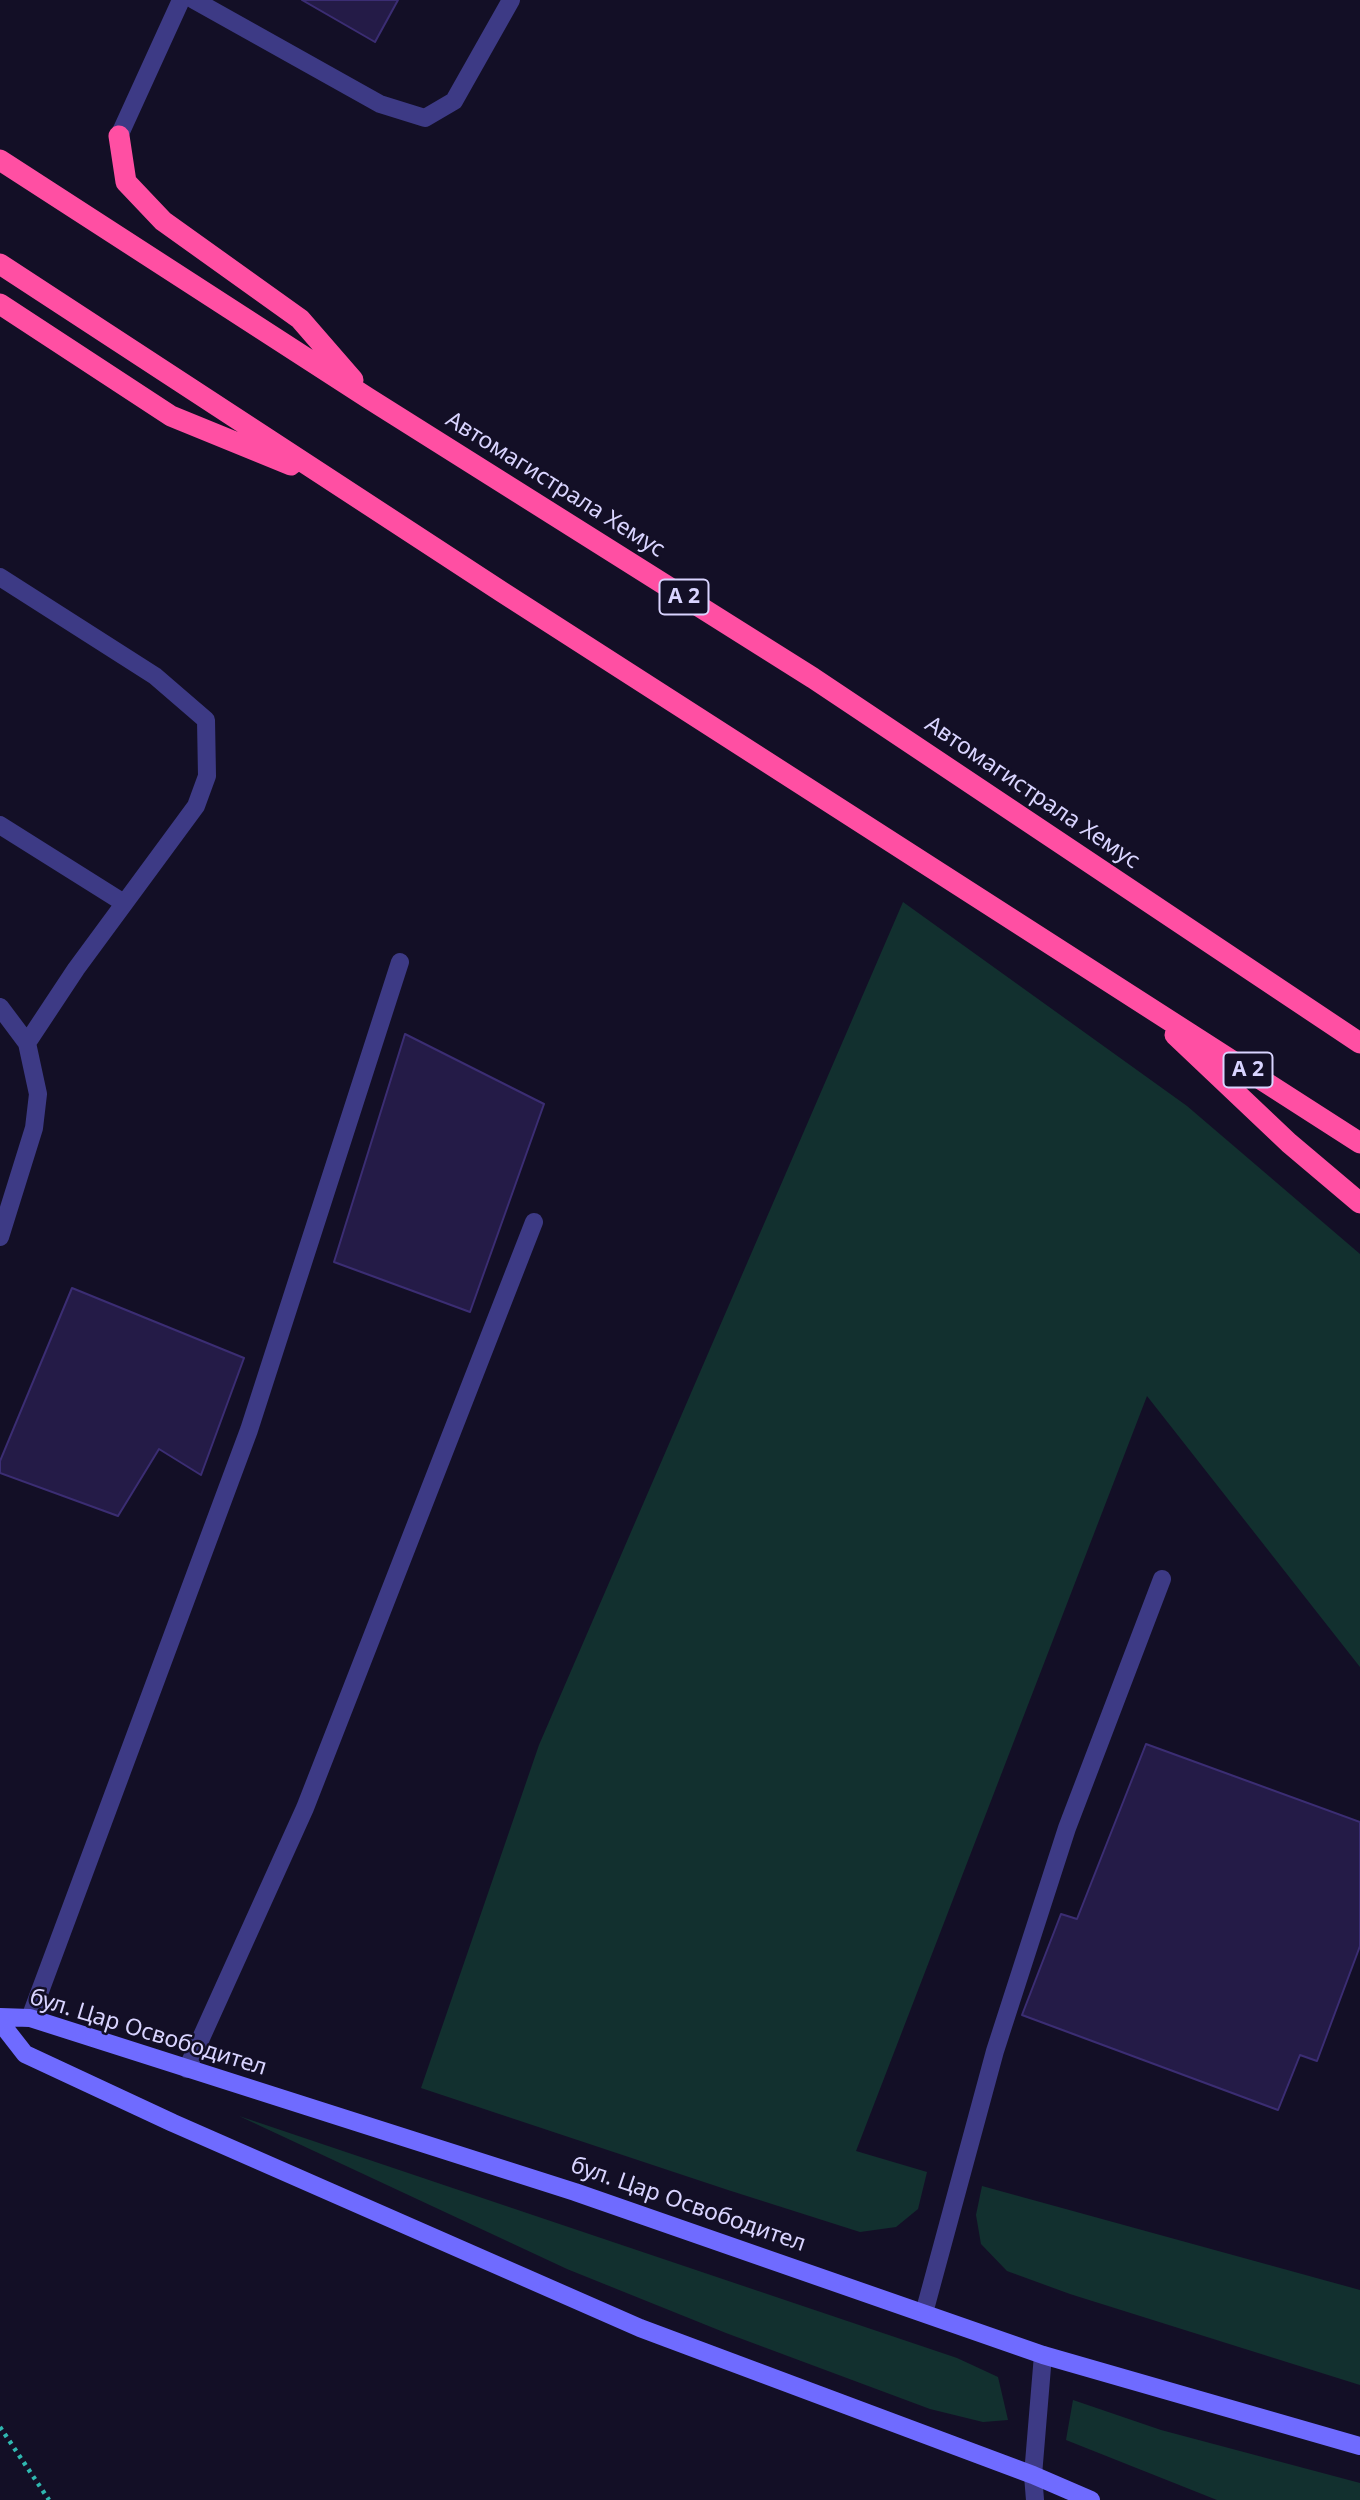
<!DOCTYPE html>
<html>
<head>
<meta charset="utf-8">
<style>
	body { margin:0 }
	canvas { display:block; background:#130f26 }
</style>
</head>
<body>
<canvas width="1360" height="2500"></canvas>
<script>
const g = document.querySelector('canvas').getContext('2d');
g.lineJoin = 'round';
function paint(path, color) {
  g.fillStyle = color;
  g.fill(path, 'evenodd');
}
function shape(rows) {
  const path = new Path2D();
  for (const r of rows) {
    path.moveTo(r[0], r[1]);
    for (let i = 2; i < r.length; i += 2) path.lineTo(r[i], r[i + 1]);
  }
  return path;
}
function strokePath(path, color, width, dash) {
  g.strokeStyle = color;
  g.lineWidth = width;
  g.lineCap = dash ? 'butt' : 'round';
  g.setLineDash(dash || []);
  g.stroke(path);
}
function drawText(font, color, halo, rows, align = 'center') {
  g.font = font + ' "Noto Sans",sans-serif';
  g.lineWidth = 5;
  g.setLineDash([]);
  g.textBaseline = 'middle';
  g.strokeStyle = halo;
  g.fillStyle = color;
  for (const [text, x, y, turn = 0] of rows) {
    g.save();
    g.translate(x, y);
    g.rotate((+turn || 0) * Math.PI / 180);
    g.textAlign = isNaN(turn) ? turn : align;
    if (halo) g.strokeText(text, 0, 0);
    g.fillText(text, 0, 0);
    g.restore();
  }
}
paint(shape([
	[903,902,1187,1106,1360,1254,1360,1667,1147,1396,856,2151,927,2172,918,2209,896,2227,860,2232,728,2190,421,2088,539,1745],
	[239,2116,957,2358,998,2377,1008,2420,983,2422,930,2409,726,2333,567,2269],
	[982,2186,1360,2290,1360,2385,1070,2294,1007,2271,981,2244,976,2215],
	[1073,2400,1161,2430,1360,2483,1360,2500,1217,2500,1066,2440]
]), '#12302f');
const building = shape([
	[302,0,398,0,375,42,302,0],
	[405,1034,544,1104,470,1312,334,1262,405,1034],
	[72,1288,244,1358,201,1475,159,1449,118,1516,0,1473,0,1461,72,1288],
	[1146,1744,1360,1822,1360,1946,1317,2061,1300,2055,1278,2110,1022,2015,1061,1914,1077,1919,1146,1744]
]);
paint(building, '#241b47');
strokePath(building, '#3b2d73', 2);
strokePath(shape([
	[0,2427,49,2500]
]), '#2fb8b0', 4.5, [3.5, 5]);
strokePath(shape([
	[194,0,380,104,425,118,454,101,511,0],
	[119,136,181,0],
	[0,577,155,676,206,720,207,776,196,806,76,969,27,1043],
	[0,825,124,903],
	[0,1007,27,1043,38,1094,34,1128,0,1237],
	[30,2018,249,1430,400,962],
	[187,2069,305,1808,534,1222],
	[924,2313,995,2051,1067,1828,1162,1579]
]), '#3d3a85', 18);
strokePath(shape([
	[1035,2500,1033,2475,1043,2355]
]), '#3d3a85', 18);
strokePath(shape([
	[0,2017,30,2018,575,2192,1043,2355,1360,2446],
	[0,2022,25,2054,173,2123,640,2328,1033,2475,1091,2500]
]), '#6f6bff', 18);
strokePath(shape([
	[119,136,126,182,163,221,300,319,353,380],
	[0,160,368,398,813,678,1360,1043],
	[0,264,502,592,1360,1143],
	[0,304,171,416,291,465],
	[1175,1035,1289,1143,1360,1203]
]), '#ff4fa3', 21);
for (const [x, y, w] of [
	[684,597,49],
	[1248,1070,49]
]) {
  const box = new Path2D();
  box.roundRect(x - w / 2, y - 17.5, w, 35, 5);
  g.fillStyle = '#130f26';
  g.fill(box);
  strokePath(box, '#d9d4ff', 2);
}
drawText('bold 21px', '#d9d4ff', null, [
	["A 2",684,597],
	["A 2",1248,1070]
]);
drawText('23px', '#d9d4ff', '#130f26', [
	["Автомагистрала Хемус",555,485,32],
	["Автомагистрала Хемус",1032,793,34],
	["бул. Цар Освободител",148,2033,17],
	["бул. Цар Освободител",688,2205,19]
]);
</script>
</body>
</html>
